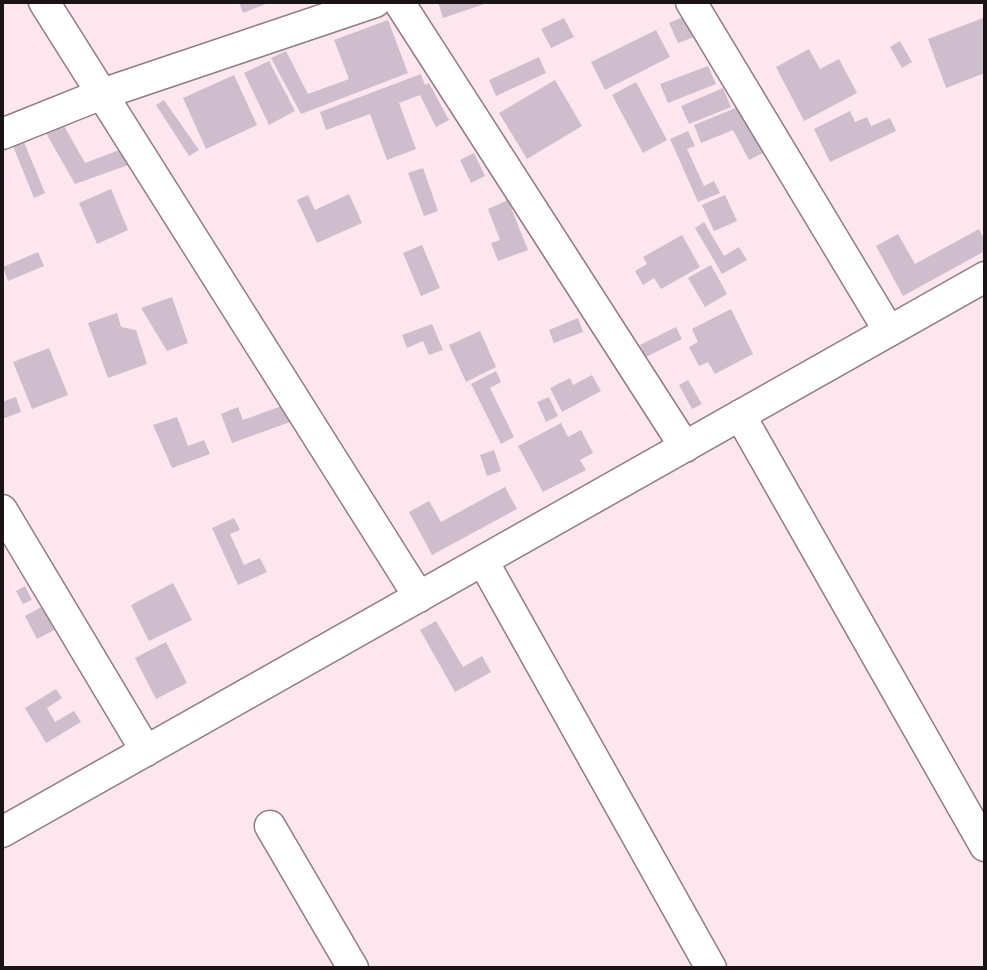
<!DOCTYPE html>
<html>
<head>
<meta charset="utf-8">
<style>
	body { margin:0 }
	#map { position:relative; width:987px; height:970px; overflow:hidden; background:#fde6ed; font-family:"Public Sans",sans-serif }
	canvas { display:block }
	.frame { position:absolute; inset:0; border:4px solid #1a1315; pointer-events:none }
</style>
</head>
<body>
<div id="map">
<canvas width="987" height="970"></canvas>
<div class="frame"></div>
</div>
<script>
const g = document.querySelector('canvas').getContext('2d');
g.lineJoin = 'round';
function paint(path, color) {
  g.fillStyle = color;
  g.fill(path, 'evenodd');
}
function shape(rows) {
  const path = new Path2D();
  for (const r of rows) {
    path.moveTo(r[0], r[1]);
    for (let i = 2; i < r.length; i += 2) path.lineTo(r[i], r[i + 1]);
  }
  return path;
}
function strokePath(path, color, width, dash) {
  g.strokeStyle = color;
  g.lineWidth = width;
  g.lineCap = dash ? 'butt' : 'round';
  g.setLineDash(dash || []);
  g.stroke(path);
}
paint(shape([
	[239,2,265,2,266,4,243,13],
	[438,2,490,2,443,18],
	[685,16,694,37,678,43,669,23],
	[564,18,574,37,551,48,541,29],
	[983,18,985,24,985,73,946,88,928,39],
	[388,20,408,73,301,114,271,58,286,51,308,94,349,79,334,40],
	[656,30,670,57,605,90,591,62],
	[900,41,912,62,902,68,890,47],
	[809,49,820,69,839,59,857,93,804,121,776,67],
	[539,57,546,73,496,96,489,80],
	[269,61,295,111,269,125,244,73],
	[708,66,716,84,668,103,660,84],
	[421,74,425,85,429,83,449,120,436,127,420,95,399,103,416,149,387,160,370,114,326,130,320,112],
	[234,75,257,125,206,149,183,98],
	[555,80,582,126,527,159,499,113],
	[636,82,667,140,643,153,612,95],
	[723,88,731,107,689,124,681,106],
	[164,100,199,150,189,156,156,105],
	[738,107,763,153,749,160,733,130,701,143,694,125],
	[850,111,855,122,867,117,871,126,890,118,896,131,830,162,814,129],
	[63,124,85,163,127,147,134,163,75,184,46,133],
	[688,131,695,146,687,149,704,186,714,181,720,193,698,202,670,139],
	[24,142,45,193,34,198,13,146],
	[474,153,485,176,471,183,460,160],
	[423,168,438,211,424,216,408,173],
	[111,189,128,230,97,244,79,203],
	[349,194,362,223,317,243,297,200,308,195,315,210],
	[725,195,737,221,714,231,702,205],
	[508,200,528,250,498,261,491,243,500,240,488,209],
	[704,222,724,256,739,247,747,260,722,274,695,228],
	[979,229,985,241,985,251,903,296,876,246,898,234,915,264],
	[682,235,700,267,661,289,654,278,643,285,635,271,647,264,643,257],
	[422,245,440,288,421,296,403,253],
	[38,252,44,266,8,281,3,267],
	[711,265,727,294,705,307,688,278],
	[172,297,188,343,167,351,141,308],
	[731,309,753,354,715,374,708,362,699,366,689,347,698,342,692,329],
	[117,313,121,327,136,330,147,364,108,378,88,323],
	[578,318,583,332,554,343,549,330],
	[432,324,443,350,429,355,423,341,407,348,402,335],
	[676,327,682,339,646,357,640,345],
	[480,331,496,367,466,382,449,345],
	[49,348,68,395,32,409,13,362],
	[496,371,501,382,490,388,514,437,501,444,471,384],
	[592,375,601,391,562,412,550,388,570,378,573,385],
	[688,380,702,404,692,409,679,385],
	[16,397,21,412,2,419,2,402],
	[549,397,558,416,546,422,537,402],
	[287,404,293,421,232,443,221,414,238,407,243,420],
	[177,417,188,446,204,440,210,454,172,468,153,425],
	[561,423,568,437,581,430,593,453,580,460,586,470,543,492,518,446],
	[494,450,501,471,487,476,480,455],
	[505,487,517,509,432,555,409,512,429,501,441,522],
	[234,518,240,530,230,534,244,565,260,558,267,572,238,585,212,528],
	[173,583,192,620,149,641,131,605],
	[25,586,32,600,23,604,16,591],
	[43,606,56,629,37,639,25,616],
	[436,621,463,667,482,656,491,672,455,692,420,630],
	[166,642,187,683,156,699,135,658],
	[56,689,62,698,47,708,55,722,74,711,81,722,46,743,25,708]
]), '#cebecd');
const minor = shape([
	[44,2,419,597],
	[399,2,685,447],
	[691,2,889,331],
	[2,134,102,94,375,2],
	[740,415,985,846],
	[2,510,146,751],
	[483,561,711,968],
	[270,826,353,968],
	[2,832,985,277]
]);
strokePath(minor, '#917c83', 33);
strokePath(minor, '#fff', 30);
</script>
</body>
</html>
